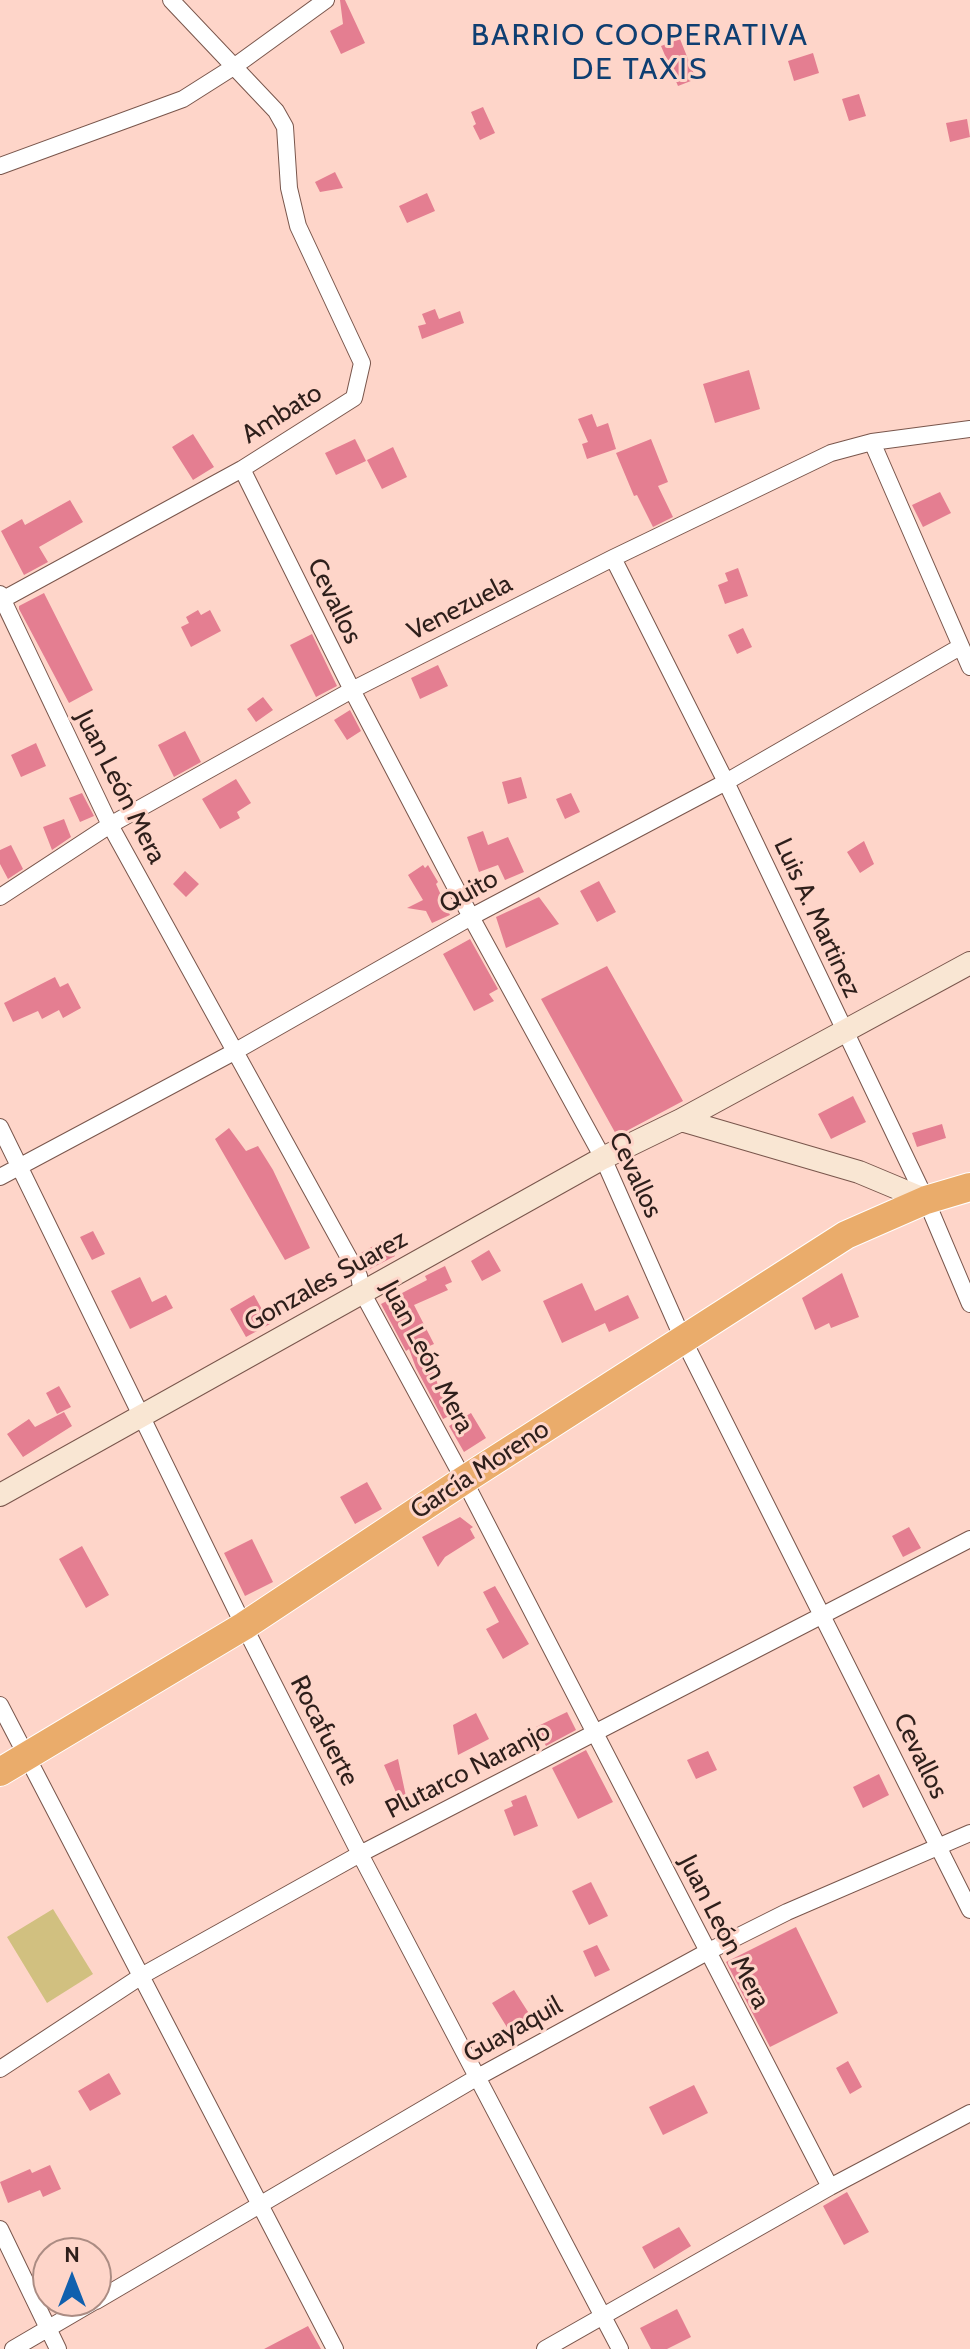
<!DOCTYPE html>
<html>
<head>
<meta charset="utf-8">
<style>
	body { margin:0 }
	#map { position:relative; width:970px; height:2349px; overflow:hidden; background:#fed5c9; font-family:Cabin,sans-serif }
	canvas { display:block }
	.north { position:absolute; left:32px; top:2237px; width:80px; height:80px; box-sizing:border-box; background:#fed5c9; border:2px solid #ab8c83; border-radius:50%; rotate:0deg; font-size:22px; font-weight:700; line-height:32px; text-align:center; color:#2e1f1b }
	.north::after { content:''; display:block; margin:auto; width:28px; height:36px; background:#1060ae; clip-path:polygon(50% 0,100% 100%,50% 72%,0 100%) }
</style>
</head>
<body>
<div id="map">
<canvas width="970" height="2349"></canvas>
<div class="north">N</div>
</div>
<script>
const g = document.querySelector('canvas').getContext('2d');
g.lineJoin = 'round';
function paint(path, color) {
  g.fillStyle = color;
  g.fill(path, 'evenodd');
}
function shape(rows) {
  const path = new Path2D();
  for (const r of rows) {
    path.moveTo(r[0], r[1]);
    for (let i = 2; i < r.length; i += 2) path.lineTo(r[i], r[i + 1]);
  }
  return path;
}
function strokePath(path, color, width, dash) {
  g.strokeStyle = color;
  g.lineWidth = width;
  g.lineCap = dash ? 'butt' : 'round';
  g.setLineDash(dash || []);
  g.stroke(path);
}
function drawText(font, color, halo, rows, align = 'center') {
  g.font = font + ' Cabin,sans-serif';
  g.lineWidth = 6;
  g.setLineDash([]);
  g.textBaseline = 'middle';
  g.strokeStyle = halo;
  g.fillStyle = color;
  for (const [text, x, y, turn = 0] of rows) {
    g.save();
    g.translate(x, y);
    g.rotate((+turn || 0) * Math.PI / 180);
    g.textAlign = isNaN(turn) ? turn : align;
    if (halo) g.strokeText(text, 0, 0);
    g.fillText(text, 0, 0);
    g.restore();
  }
}
paint(shape([
	[53,1909,93,1974,47,2003,7,1937]
]), '#d1c080');
paint(shape([
	[340,0,345,0,365,43,341,54,330,31,343,24],
	[680,39,696,79,678,86,661,46],
	[813,53,819,73,794,81,788,61],
	[859,94,866,116,849,121,842,99],
	[483,107,495,133,480,140,473,126,476,124,471,112],
	[967,119,970,137,950,142,946,123],
	[335,172,343,188,320,192,315,182],
	[427,193,435,211,407,223,399,206],
	[435,309,439,319,460,311,464,323,422,339,418,326,426,324,422,314],
	[749,370,760,409,715,423,703,384],
	[592,414,597,427,608,423,616,449,587,459,582,444,588,442,578,419],
	[193,434,214,467,193,480,172,447],
	[355,439,366,461,336,475,325,453],
	[651,439,668,482,658,486,673,517,653,527,637,495,634,496,616,453],
	[393,447,407,477,382,489,367,460],
	[940,492,951,513,923,527,912,505],
	[70,500,83,522,39,547,48,562,24,575,1,531,22,519,25,525],
	[738,568,748,596,725,604,718,585,728,581,725,573],
	[44,593,93,690,69,703,19,609,19,606],
	[198,610,201,615,210,610,221,631,191,647,181,627,189,623,186,617],
	[743,628,752,647,737,654,728,635],
	[312,634,337,686,316,697,290,645],
	[438,665,448,686,420,699,411,678],
	[263,697,273,710,256,722,247,709],
	[350,710,361,731,347,740,334,720],
	[185,731,201,762,174,777,158,745],
	[36,743,46,766,21,777,11,755],
	[521,777,527,798,508,804,502,782],
	[236,779,251,803,237,812,240,818,220,829,202,799],
	[82,793,94,816,80,822,69,798],
	[571,793,580,812,565,819,556,799],
	[64,819,71,837,52,850,43,827],
	[483,831,488,845,508,837,524,872,505,880,498,865,479,872,467,837],
	[864,841,874,864,860,873,847,852],
	[11,845,23,869,8,879,0,864,0,850],
	[423,865,425,868,428,865,438,882,436,884,450,915,432,923,426,911,407,908,423,900,408,875],
	[185,871,199,884,186,897,173,884],
	[599,881,616,912,597,922,580,891],
	[539,897,559,924,506,948,496,917],
	[470,939,498,989,489,994,494,1001,474,1011,443,954],
	[607,966,683,1101,617,1136,541,999],
	[55,977,60,987,68,983,81,1008,63,1018,59,1010,42,1019,38,1011,13,1022,4,1003],
	[853,1096,866,1122,831,1139,818,1114],
	[942,1124,946,1138,917,1147,912,1133],
	[229,1128,246,1151,258,1146,273,1170,310,1248,285,1260,215,1139],
	[93,1231,105,1254,92,1260,80,1237],
	[386,1239,395,1256,368,1270,359,1254],
	[489,1250,501,1271,482,1281,471,1261],
	[445,1266,452,1282,445,1285,448,1290,414,1305,434,1344,425,1348,449,1416,443,1419,416,1368,409,1349,406,1351,381,1304,427,1280,425,1276],
	[842,1273,859,1317,831,1328,829,1323,815,1330,802,1298],
	[140,1277,152,1302,166,1295,173,1308,130,1329,111,1291],
	[582,1283,595,1311,628,1295,639,1318,609,1332,605,1323,562,1343,543,1301],
	[254,1295,270,1324,246,1337,230,1309],
	[59,1386,71,1407,57,1414,46,1393],
	[64,1412,72,1426,23,1457,7,1434,29,1419,35,1427],
	[471,1413,486,1438,464,1452,449,1426],
	[367,1482,382,1509,355,1524,340,1497],
	[460,1517,473,1527,470,1529,475,1538,445,1557,438,1567,422,1537],
	[909,1527,921,1548,903,1557,892,1536],
	[252,1539,273,1582,245,1596,224,1553],
	[82,1546,109,1595,86,1608,59,1559],
	[495,1586,529,1644,503,1659,486,1629,499,1622,483,1592],
	[567,1712,576,1730,546,1746,536,1727],
	[476,1713,489,1739,458,1755,453,1725],
	[586,1750,613,1802,578,1819,552,1768],
	[708,1751,717,1770,696,1779,687,1760],
	[398,1759,407,1801,401,1804,384,1765],
	[879,1774,889,1795,863,1808,853,1787],
	[526,1795,538,1826,514,1836,504,1810,513,1806,511,1801],
	[591,1882,608,1916,589,1925,572,1891],
	[796,1927,838,2013,770,2047,726,1962],
	[597,1945,610,1970,595,1977,583,1951],
	[514,1990,530,2015,508,2029,492,2003],
	[848,2061,862,2087,850,2094,836,2068],
	[109,2073,121,2094,90,2111,78,2091],
	[694,2085,708,2113,663,2135,649,2107],
	[50,2165,61,2189,43,2197,40,2190,8,2203,0,2182,30,2169,32,2173],
	[847,2192,869,2232,844,2245,823,2206],
	[679,2227,691,2246,654,2269,642,2247],
	[677,2309,691,2337,667,2349,651,2349,640,2328],
	[308,2326,321,2349,264,2349]
]), '#e47e91');
const street = shape([
	[0,166,183,99,235,66,326,0],
	[872,442,970,667],
	[242,469,352,690,471,917,603,1158,683,1339,970,1910],
	[613,558,726,782,926,1200,970,1304],
	[0,594,110,825,359,1276,362,1292,464,1480,830,2187],
	[0,601,242,469,354,398,362,363,298,226,289,188,285,127,276,111,171,0],
	[0,897,110,825,352,690,613,558,831,453,872,442,970,429],
	[0,1127,244,1626,360,1854,620,2349],
	[0,1177,234,1052,471,917,726,782,960,647],
	[0,1705,335,2349],
	[0,2069,143,1975,360,1854,970,1539],
	[0,2229,58,2349],
	[96,2301,476,2078,707,1952,787,1912,970,1833],
	[13,2349,95,2301],
	[545,2349,830,2187,970,2113]
]);
const secondary = shape([
	[681,1120,970,963],
	[0,1495,603,1158,681,1120,859,1172,926,1200]
]);
const highway = shape([
	[0,1772,244,1626,464,1480,846,1235,926,1200,970,1187]
]);
strokePath(street, '#79564c', 18);
strokePath(secondary, '#79564c', 24);
strokePath(highway, '#fff', 30);
strokePath(street, '#fff', 16);
strokePath(secondary, '#f9e6d3', 22);
strokePath(highway, '#eaac6b', 28);
drawText('26px', '#2e1f1b', '#fed5c9', [
	["Ambato",282,414,-32],
	["Cevallos",334,601,64],
	["Venezuela",460,608,-27],
	["Juan León Mera",120,787,63],
	["Quito",469,892,-29],
	["Luis A. Martinez",817,918,65],
	["Cevallos",635,1175,65],
	["Gonzales Suarez",326,1281,-29],
	["Juan León Mera",427,1357,62],
	["García Moreno",480,1470,-33],
	["Rocafuerte",324,1731,63],
	["Cevallos",920,1756,64],
	["Plutarco Naranjo",468,1771,-27],
	["Juan León Mera",724,1932,63],
	["Guayaquil",513,2030,-29]
]);
g.letterSpacing = '2px';
drawText('30px', '#0f3f72', '#fed5c9', [
	["BARRIO COOPERATIVA",640,36],
	["DE TAXIS",640,70]
]);
g.letterSpacing = '0px';
</script>
</body>
</html>
